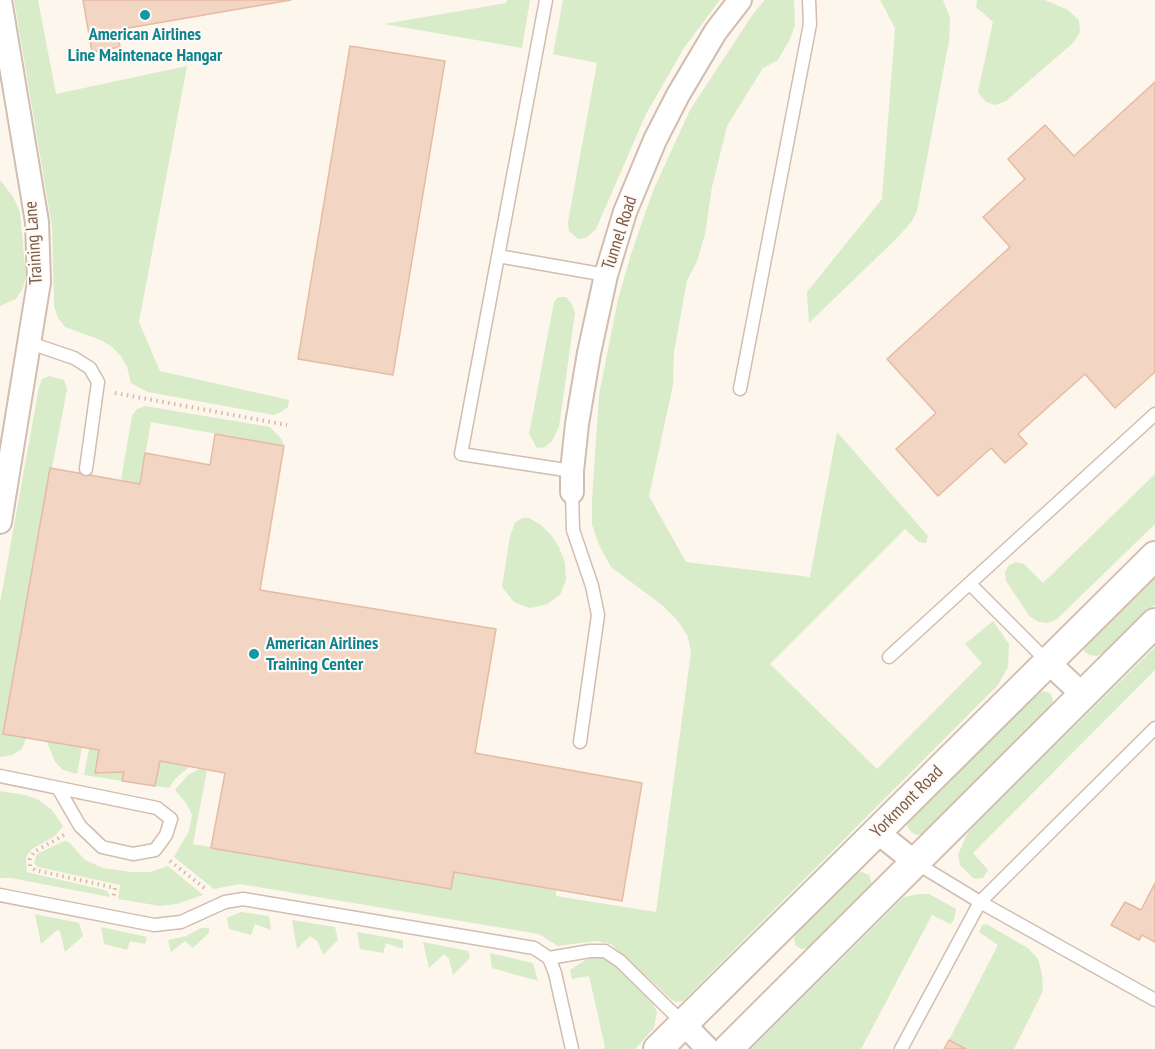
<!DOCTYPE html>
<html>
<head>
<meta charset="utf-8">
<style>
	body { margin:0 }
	canvas { display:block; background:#fdf6ec }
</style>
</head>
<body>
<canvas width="1155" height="1049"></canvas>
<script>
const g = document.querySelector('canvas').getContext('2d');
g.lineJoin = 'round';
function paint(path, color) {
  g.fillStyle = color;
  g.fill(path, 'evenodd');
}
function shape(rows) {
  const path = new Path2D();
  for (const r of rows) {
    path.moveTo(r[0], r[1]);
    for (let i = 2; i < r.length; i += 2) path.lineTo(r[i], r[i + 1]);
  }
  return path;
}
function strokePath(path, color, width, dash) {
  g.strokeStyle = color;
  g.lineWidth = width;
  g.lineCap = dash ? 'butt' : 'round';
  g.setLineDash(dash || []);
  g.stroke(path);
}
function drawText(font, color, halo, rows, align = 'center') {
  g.font = font + ' "PT Sans Narrow",sans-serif';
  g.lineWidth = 4.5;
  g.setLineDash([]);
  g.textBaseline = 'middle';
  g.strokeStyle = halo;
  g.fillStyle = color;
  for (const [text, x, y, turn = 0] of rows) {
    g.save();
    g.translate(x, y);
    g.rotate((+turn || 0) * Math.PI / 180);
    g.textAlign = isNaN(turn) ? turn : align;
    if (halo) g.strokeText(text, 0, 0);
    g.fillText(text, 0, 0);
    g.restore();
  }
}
paint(shape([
	[14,0,38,0,56,94,187,66,139,322,160,371,289,400,288,407,281,412,274,415,148,392,131,383,127,367,121,356,112,347,101,340,65,327,58,318,54,306,52,227],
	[507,0,530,0,522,48,384,24,506,3],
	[563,0,720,0,684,48,646,114,596,229,586,238,578,239,569,231,568,222,597,63,553,54],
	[765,0,794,0,795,25,789,41,778,60,763,68,727,126,712,187,705,234,697,261,687,281,674,352,673,385,649,496,686,562,810,577,837,432,928,536,926,543,919,542,905,529,770,664,877,769,982,663,965,644,993,621,1009,644,1008,667,998,685,683,1001,676,1002,672,1000,611,944,595,941,558,946,539,934,240,884,214,889,174,857,189,831,192,815,186,803,175,790,188,775,199,769,207,770,193,844,451,888,454,872,556,890,556,896,656,912,691,652,688,637,678,621,662,605,611,567,599,545,592,525,592,500,599,395,618,299,632,251,653,191,690,110,753,14],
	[880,0,943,0,950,18,949,41,917,211,912,221,898,237,809,323,807,292,882,199,895,28],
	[977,0,1045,0,1068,10,1079,20,1080,32,1074,42,1006,101,995,105,986,102,978,92,993,22,976,7],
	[0,180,14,198,20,213,26,276,23,288,16,299,0,306],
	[558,297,566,297,571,303,575,313,559,427,552,441,545,447,537,448,529,434,554,302],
	[49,376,64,380,67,389,52,468,50,469,3,734,26,738,22,749,12,755,0,757,0,603,39,387,42,379],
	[145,406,270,427,282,440,284,446,151,422,140,484,121,480,132,416,137,409],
	[1155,474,1155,524,1057,619,1048,623,1039,622,1030,617,1006,581,1005,572,1009,565,1016,562,1024,564,1043,583],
	[522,518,529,518,541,525,551,535,559,547,565,563,566,580,560,595,547,604,530,608,514,602,502,587,510,536,515,523],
	[1155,574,1155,604,1106,652,1097,656,1089,655,1084,651,1085,643],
	[1155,647,1155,670,973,853,988,870,983,878,974,879,960,865,958,855,966,836,974,826],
	[1044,691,1051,694,1053,701,1051,708,922,834,916,835,909,830,907,825,909,819,1037,693],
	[47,742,82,747,77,774,63,770,55,762],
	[89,749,99,750,95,773,124,772,122,781,84,775],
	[160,761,189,767,175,779,169,788,155,786],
	[0,791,25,795,37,799,52,810,63,826,55,836,32,849,28,854,26,858,27,872,104,890,108,892,110,897,11,878,0,878],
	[64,841,69,842,85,860,103,868,132,872,150,872,168,866,203,895,177,904,160,906,118,899,120,885,38,867,34,863,37,854],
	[862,872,869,875,872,884,868,890,810,948,801,949,795,945,794,939,796,934,855,873],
	[919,894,929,894,956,909,954,920,950,924,932,915,861,1049,751,1049,904,897],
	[241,912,269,916,271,930,255,924,251,935,229,929,227,918],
	[35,914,79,923,83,936,65,952,60,931,57,930,41,944],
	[292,920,335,927,338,940,323,955,318,942,310,936,297,949],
	[983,924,988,925,1028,948,1038,959,1042,974,1043,991,1014,1049,966,1049,949,1040,998,945,979,932],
	[101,927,147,937,145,944,130,941,127,950,104,944],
	[201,928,209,928,209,933,193,948,185,941,171,952,168,940,186,936],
	[357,932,403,940,403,949,386,943,383,953,360,949],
	[423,942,468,951,470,958,453,975,449,959,444,954,429,968],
	[490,953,533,963,538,981,492,968],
	[595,957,606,959,615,966,653,1004,657,1012,654,1028,635,1049,603,1049,605,1047,589,976,572,979,570,970,585,960]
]), '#d8ecc9');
const building = shape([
	[83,0,291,0,117,30,120,47,92,52,83,0],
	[350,46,445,61,393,375,298,359,350,46],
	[1155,82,1155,372,1115,408,1085,374,1018,434,1027,444,1005,463,991,448,938,496,896,449,936,413,887,359,1010,247,983,217,1025,179,1008,159,1045,125,1074,156,1155,82],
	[215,434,284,446,260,590,496,629,475,753,642,783,622,901,454,872,451,889,211,848,225,773,160,761,155,786,122,781,124,772,95,773,99,750,3,734,50,468,140,484,145,453,210,465,215,434],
	[1155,883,1155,942,1142,935,1139,940,1111,925,1125,902,1141,910,1155,883],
	[949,1040,966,1049,944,1049,949,1040]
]);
paint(building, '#f3d5c3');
strokePath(building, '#e6bba3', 1.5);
const service = shape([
	[546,0,461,454,572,471],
	[498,256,606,275],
	[30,343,74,358,90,368,98,382,86,469],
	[740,389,810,24,809,0],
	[572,492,573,530,592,586,598,615,580,742],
	[970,584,1048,662],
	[889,657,1155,414],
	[0,776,157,808,171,819,166,835,155,850,133,854,102,847,80,826,58,788],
	[916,863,980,902,1155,1000],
	[0,895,154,925,181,922,225,902,243,899,534,948,549,958,555,973,572,1049],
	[549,958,590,951,605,951,620,961,684,1024],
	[901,1049,980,902,1155,728]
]);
const minor = shape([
	[0,0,37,222,39,282,0,522],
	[572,492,572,471,577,424,589,353,606,275,625,212,655,140,678,95,716,31,740,0],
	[1048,662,1083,695],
	[877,832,916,863],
	[684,1024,708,1049]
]);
const tertiary = shape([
	[658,1049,1155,556],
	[728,1049,1155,623]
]);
strokePath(service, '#d1beb0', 15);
strokePath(minor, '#d1beb0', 26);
strokePath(tertiary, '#d1beb0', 32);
strokePath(shape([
	[115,393,287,425],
	[64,835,34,852,30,859,30,866,35,870,115,888,113,899],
	[170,861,207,890]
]), '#d9b8a5', 4, [1.5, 4.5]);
strokePath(service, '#fff', 12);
strokePath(minor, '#fff', 22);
strokePath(tertiary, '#fff', 28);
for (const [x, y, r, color] of [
	[145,15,6,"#0f9aa8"],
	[254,654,6,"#0f9aa8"]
]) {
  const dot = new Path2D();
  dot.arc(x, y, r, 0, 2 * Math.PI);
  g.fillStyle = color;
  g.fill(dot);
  strokePath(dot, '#fffaf3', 2);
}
drawText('bold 18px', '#0d838f', '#fffaf3', [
	["American Airlines",145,35],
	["Line Maintenace Hangar",145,56],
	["American Airlines",266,644,"left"],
	["Training Center",266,665,"left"]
]);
drawText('18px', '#7a5c4d', '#fffaf3', [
	["Tunnel Road",620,233,-72],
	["Training Lane",34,243,-94],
	["Yorkmont Road",907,802,-45]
]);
</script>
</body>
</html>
